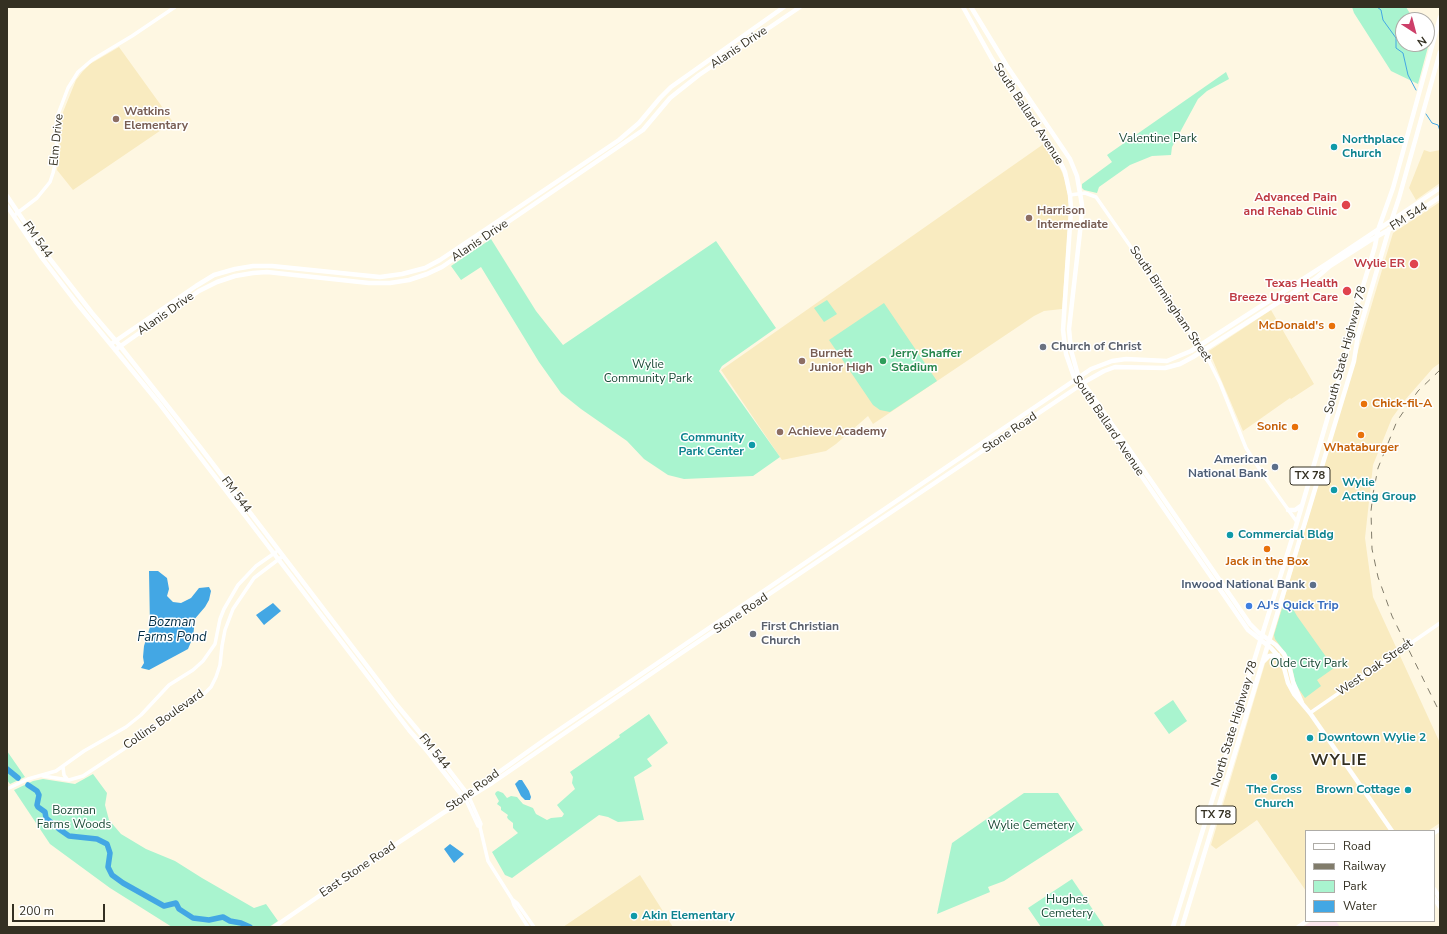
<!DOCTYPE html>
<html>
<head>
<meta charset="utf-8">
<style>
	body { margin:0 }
	#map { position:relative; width:1447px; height:934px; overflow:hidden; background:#fef7e2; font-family:"Nunito Sans",sans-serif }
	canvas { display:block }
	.frame { position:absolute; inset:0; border:8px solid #343022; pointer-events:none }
	.legend { position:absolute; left:1305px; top:830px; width:130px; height:92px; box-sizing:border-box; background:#fff; border:1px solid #aeaca7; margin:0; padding:5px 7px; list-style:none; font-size:12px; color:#343022 }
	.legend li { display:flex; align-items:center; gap:8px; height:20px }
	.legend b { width:20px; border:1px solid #aeaca7 }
	.north { position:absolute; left:1395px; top:12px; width:40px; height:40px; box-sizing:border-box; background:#fff; border:1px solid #aeaca7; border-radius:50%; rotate:144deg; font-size:11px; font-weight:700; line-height:16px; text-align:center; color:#343022 }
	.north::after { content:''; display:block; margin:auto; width:14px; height:18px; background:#cd3f69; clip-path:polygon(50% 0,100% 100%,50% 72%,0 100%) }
	.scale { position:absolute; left:12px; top:904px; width:93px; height:18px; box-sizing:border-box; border:2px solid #343022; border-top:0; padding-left:5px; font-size:12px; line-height:14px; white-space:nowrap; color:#343022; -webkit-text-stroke:3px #fff; paint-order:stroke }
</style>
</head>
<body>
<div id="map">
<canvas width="1447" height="934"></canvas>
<div class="frame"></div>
<ul class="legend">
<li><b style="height:5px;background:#fff"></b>Road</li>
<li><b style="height:5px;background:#817c6b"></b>Railway</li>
<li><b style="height:11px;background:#a9f4cf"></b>Park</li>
<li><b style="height:11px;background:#43a7e4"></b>Water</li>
</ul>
<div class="north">N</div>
<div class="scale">200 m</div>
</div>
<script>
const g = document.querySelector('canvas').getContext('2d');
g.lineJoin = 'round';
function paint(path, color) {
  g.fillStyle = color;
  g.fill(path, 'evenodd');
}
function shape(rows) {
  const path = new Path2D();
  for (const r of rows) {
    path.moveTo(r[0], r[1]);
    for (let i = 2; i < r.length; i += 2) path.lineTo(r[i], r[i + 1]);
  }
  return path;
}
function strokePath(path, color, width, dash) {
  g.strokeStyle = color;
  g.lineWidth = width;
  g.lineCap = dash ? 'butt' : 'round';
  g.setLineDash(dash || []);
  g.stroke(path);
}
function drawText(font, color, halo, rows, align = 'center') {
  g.font = font + ' "Nunito Sans",sans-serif';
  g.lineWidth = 3;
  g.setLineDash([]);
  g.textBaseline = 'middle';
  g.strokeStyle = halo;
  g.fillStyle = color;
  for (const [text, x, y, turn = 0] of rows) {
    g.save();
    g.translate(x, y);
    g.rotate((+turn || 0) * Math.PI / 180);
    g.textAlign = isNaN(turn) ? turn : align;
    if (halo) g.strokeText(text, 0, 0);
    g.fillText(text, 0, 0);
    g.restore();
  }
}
paint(shape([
	[119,47,173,122,73,190,57,170,60,149,59,129,61,117,76,80,83,71,90,64],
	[1045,143,1061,170,1065,180,1069,201,1069,216,1062,309,1044,311,1034,316,873,424,868,416,836,444,826,451,782,460,721,370],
	[1424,150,1430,152,1440,150,1440,183,1416,200,1409,188],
	[1440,202,1440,363,1433,368,1405,400,1392,418,1373,465,1365,538,1373,597,1440,743,1440,823,1428,831,1306,831,1306,891,1257,820,1216,849,1211,845,1393,233],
	[1271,310,1314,384,1291,399,1290,398,1243,431,1209,351],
	[640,875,673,927,563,927]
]), '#f9ebc0');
paint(shape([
	[1312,921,1336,921,1340,927,1303,927]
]), '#fce7ee');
paint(shape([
	[1352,7,1406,7,1414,20,1403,20,1403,44,1427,44,1427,40,1429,43,1418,84,1391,71,1354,13],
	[1226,72,1229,79,1207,91,1198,99,1172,147,1171,155,1152,156,1130,165,1099,187,1097,193,1084,190,1082,188,1082,184,1112,162,1107,155],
	[491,239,536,311,563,345,716,241,776,328,722,366,719,371,780,457,753,476,684,479,668,475,644,459,627,441,581,409,561,393,539,362,481,267,461,280,451,266],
	[827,300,837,314,824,322,814,308],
	[884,303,937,381,890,412,880,410,873,405,829,340],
	[1286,601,1289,602,1297,616,1334,668,1317,680,1321,686,1305,698,1296,685,1292,667,1287,655,1275,639,1274,635,1284,602],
	[1173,700,1187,721,1169,734,1154,713],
	[649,714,668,743,647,759,652,766,634,777,644,820,618,822,608,817,599,815,512,878,505,875,492,852,518,833,513,828,513,823,508,819,507,817,508,815,501,810,501,807,497,804,499,801,495,794,496,792,498,791,503,793,507,798,511,796,517,797,523,804,533,808,536,814,547,820,551,818,562,817,564,814,557,805,575,789,572,783,573,777,570,772,620,737,619,735],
	[7,751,25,777,10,784,7,780],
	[93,774,107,793,105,805,109,820,121,834,146,849,175,861,202,878,254,908,266,904,278,921,269,927,172,927,110,888,50,844,14,790,33,781,43,779,75,784],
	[1024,793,1058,793,1083,830,1004,881,988,887,990,892,937,914,952,843],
	[1072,879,1104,926,1104,927,1041,927,1028,908]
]), '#a9f4cf');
paint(shape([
	[149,571,158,571,167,578,169,589,167,596,173,602,181,603,191,598,199,588,209,587,211,591,209,600,205,607,193,621,194,628,193,637,188,649,149,670,141,668,144,663,143,657,144,646,150,627],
	[273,603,281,611,264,625,256,615],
	[519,780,522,780,529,791,531,797,530,800,525,800,521,796,515,784],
	[450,844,464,854,454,863,444,849]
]), '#43a7e4');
strokePath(shape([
	[1377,7,1381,10,1383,20,1396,38,1396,48,1403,53,1408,75,1416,90],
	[1426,114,1432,123,1438,125,1440,131]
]), '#43a7e4', 1);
strokePath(shape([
	[7,769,18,778],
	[28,785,37,791,39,795,37,805,38,807,45,812,46,818,59,829,69,836,97,839,107,844,110,853,108,867,112,875,123,883,164,906,176,903,179,909,193,918,209,920,223,917,230,921,241,923,250,927]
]), '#43a7e4', 5.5);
strokePath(shape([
	[1070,195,1085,193,1096,197,1200,346,1204,351,1220,383,1246,448,1264,476,1297,522],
	[16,214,37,198,50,182,53,173,57,156,56,131,57,117,68,88,78,72,92,60,132,36,175,7],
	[1310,713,1440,623],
	[63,767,64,775,68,780],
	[43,776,69,780,83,776,148,733,179,709,204,694,211,687,216,677,220,665,222,646,225,630,233,609,254,578,283,556],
	[7,789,28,779,56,771,84,751,126,727,141,715,169,685,193,670,203,661,215,644,220,619,224,609,238,585,256,566,276,552],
	[469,797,481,824,480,827,488,861,512,899,517,903,534,927],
	[466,800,478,826,480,827],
	[512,899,514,905,528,927]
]), '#fff', 3.5);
strokePath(shape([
	[963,7,992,59,1056,153,1065,172,1070,195,1071,210,1063,330,1066,354,1075,380,1248,630,1271,648,1279,657,1283,664,1288,683,1294,694,1310,713,1392,831],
	[971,7,1007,66,1070,159,1077,176,1082,205,1081,223,1069,329,1071,350,1078,375,1250,624,1258,632,1276,645,1284,654,1289,665,1293,682,1302,703],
	[7,196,46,254,64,277,92,313,116,341,200,447,396,704,426,740,469,796],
	[7,206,42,258,75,301,158,402,409,730,428,752,464,798],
	[1391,222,1399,198,1440,52],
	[111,344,196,286,214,275,235,269,253,266,272,266,380,277,402,274,425,268,440,260,619,140,639,123,660,98,671,87,784,7],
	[115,350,199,291,217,282,235,276,253,273,267,272,369,283,390,283,409,280,427,274,442,267,643,130,670,98,699,75,800,7],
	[1288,510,1295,510,1302,505],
	[1264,661,1269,656,1278,655],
	[454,804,547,738,1091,369,1112,361,1126,359,1167,361,1191,351,1328,263,1440,188],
	[1434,833,1440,829],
	[1434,889,1440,898],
	[1434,898,1440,907],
	[274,927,357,870,443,813,492,783,680,654,1088,380,1104,371,1115,367,1165,368,1180,364,1193,357,1315,279,1330,266,1369,241,1399,224,1440,197],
	[1173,927,1213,797,1223,766,1249,677,1296,526,1346,355,1354,316,1375,246,1378,230,1393,188,1440,17],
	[1182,927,1354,361,1358,335,1389,229],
	[1298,927,1307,921]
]), '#fff', 4.5);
strokePath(shape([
	[1440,370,1418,391,1397,421,1378,468,1373,494,1371,511,1372,549,1378,577,1392,616,1440,713]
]), '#817c6b', 1, [7, 7]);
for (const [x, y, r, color] of [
	[116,119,4,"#8d6e63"],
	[1334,147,4,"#0f9aa8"],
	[1346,205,5,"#e0444e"],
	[1029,218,4,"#8d6e63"],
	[1414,264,5,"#e0444e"],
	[1347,291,5,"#e0444e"],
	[1332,326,4,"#e8710a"],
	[1043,347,4,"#6b7280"],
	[802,361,4,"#8d6e63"],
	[883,361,4,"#2e9e5b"],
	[1364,404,4,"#e8710a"],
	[1295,427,4,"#e8710a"],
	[780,432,4,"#8d6e63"],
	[1361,435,4,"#e8710a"],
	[752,445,4,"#0f9aa8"],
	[1275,467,4,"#5c6f8a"],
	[1334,490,4,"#0f9aa8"],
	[1230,535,4,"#0f9aa8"],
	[1267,549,4,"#e8710a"],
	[1313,585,4,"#5c6f8a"],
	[1249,606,4,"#3f7fe0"],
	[753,634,4,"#6b7280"],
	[1310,738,4,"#0f9aa8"],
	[1274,777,4,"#0f9aa8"],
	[1408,790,4,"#0f9aa8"],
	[634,916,4,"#0f9aa8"]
]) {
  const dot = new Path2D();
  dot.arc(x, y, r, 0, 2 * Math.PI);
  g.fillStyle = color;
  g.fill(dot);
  strokePath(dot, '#fff', 1.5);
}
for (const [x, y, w] of [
	[1310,476,40],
	[1216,815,40]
]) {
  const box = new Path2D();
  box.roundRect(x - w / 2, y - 9, w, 18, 3);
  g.fillStyle = '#fff';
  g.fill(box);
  strokePath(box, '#343022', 1);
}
drawText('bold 11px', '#343022', null, [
	["TX 78",1310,476],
	["TX 78",1216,815]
]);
drawText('12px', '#343022', '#fff', [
	["Alanis Drive",739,48,-34],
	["South Ballard Avenue",1028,114,57],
	["Elm Drive",57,140,-84],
	["FM 544",1409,217,-32],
	["FM 544",37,240,55],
	["Alanis Drive",480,241,-34],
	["South Birmingham Street",1170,304,56],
	["Alanis Drive",166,314,-35],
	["South State Highway 78",1346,350,-75],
	["South Ballard Avenue",1108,426,56],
	["Stone Road",1010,433,-34],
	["FM 544",236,495,53],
	["Stone Road",741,614,-34],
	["West Oak Street",1375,668,-35],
	["Collins Boulevard",164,720,-35],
	["North State Highway 78",1235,724,-73],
	["FM 544",434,752,51],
	["Stone Road",473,791,-36],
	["East Stone Road",358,870,-34]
]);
drawText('bold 12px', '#785e54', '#fff', [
	["Watkins",124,112],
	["Elementary",124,126],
	["Harrison",1037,211],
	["Intermediate",1037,225],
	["Burnett",810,354],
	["Junior High",810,368],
	["Achieve Academy",788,432]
], 'left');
drawText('12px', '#1b4b37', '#fff', [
	["Valentine Park",1158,139],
	["Wylie",648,365],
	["Community Park",648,379],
	["Olde City Park",1309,664],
	["Bozman",74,811],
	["Farms Woods",74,825],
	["Wylie Cemetery",1031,826],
	["Hughes",1067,900],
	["Cemetery",1067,914]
]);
drawText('bold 12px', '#0d838f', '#fff', [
	["Northplace",1342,140],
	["Church",1342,154],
	["Community",744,438,"right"],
	["Park Center",744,452,"right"],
	["Wylie",1342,483],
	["Acting Group",1342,497],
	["Commercial Bldg",1238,535],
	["Downtown Wylie 2",1318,738],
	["The Cross",1274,790,"center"],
	["Church",1274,804,"center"],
	["Brown Cottage",1400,790,"right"],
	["Akin Elementary",642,916]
], 'left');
drawText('bold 12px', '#be3a42', '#fff', [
	["Advanced Pain",1337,198],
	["and Rehab Clinic",1337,212],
	["Wylie ER",1405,264],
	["Texas Health",1338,284],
	["Breeze Urgent Care",1338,298]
], 'right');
drawText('bold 12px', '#c56008', '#fff', [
	["McDonald's",1324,326],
	["Chick-fil-A",1372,404,"left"],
	["Sonic",1287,427],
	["Whataburger",1361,448,"center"],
	["Jack in the Box",1267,562,"center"]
], 'right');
drawText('bold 12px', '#5b616d', '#fff', [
	["Church of Christ",1051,347],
	["First Christian",761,627],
	["Church",761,641]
], 'left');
drawText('bold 12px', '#27864d', '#fff', [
	["Jerry Shaffer",891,354],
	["Stadium",891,368]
], 'left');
drawText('bold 12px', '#4e5e75', '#fff', [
	["American",1267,460],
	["National Bank",1267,474],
	["Inwood National Bank",1305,585]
], 'right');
drawText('bold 12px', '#366cbe', '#fff', [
	["AJ's Quick Trip",1257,606]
], 'left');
drawText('italic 13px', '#012d45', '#fff', [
	["Bozman",172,623],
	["Farms Pond",172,638]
]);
g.letterSpacing = '1px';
drawText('bold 16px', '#343022', '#fff', [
	["WYLIE",1339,761]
]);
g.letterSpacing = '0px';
</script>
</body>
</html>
